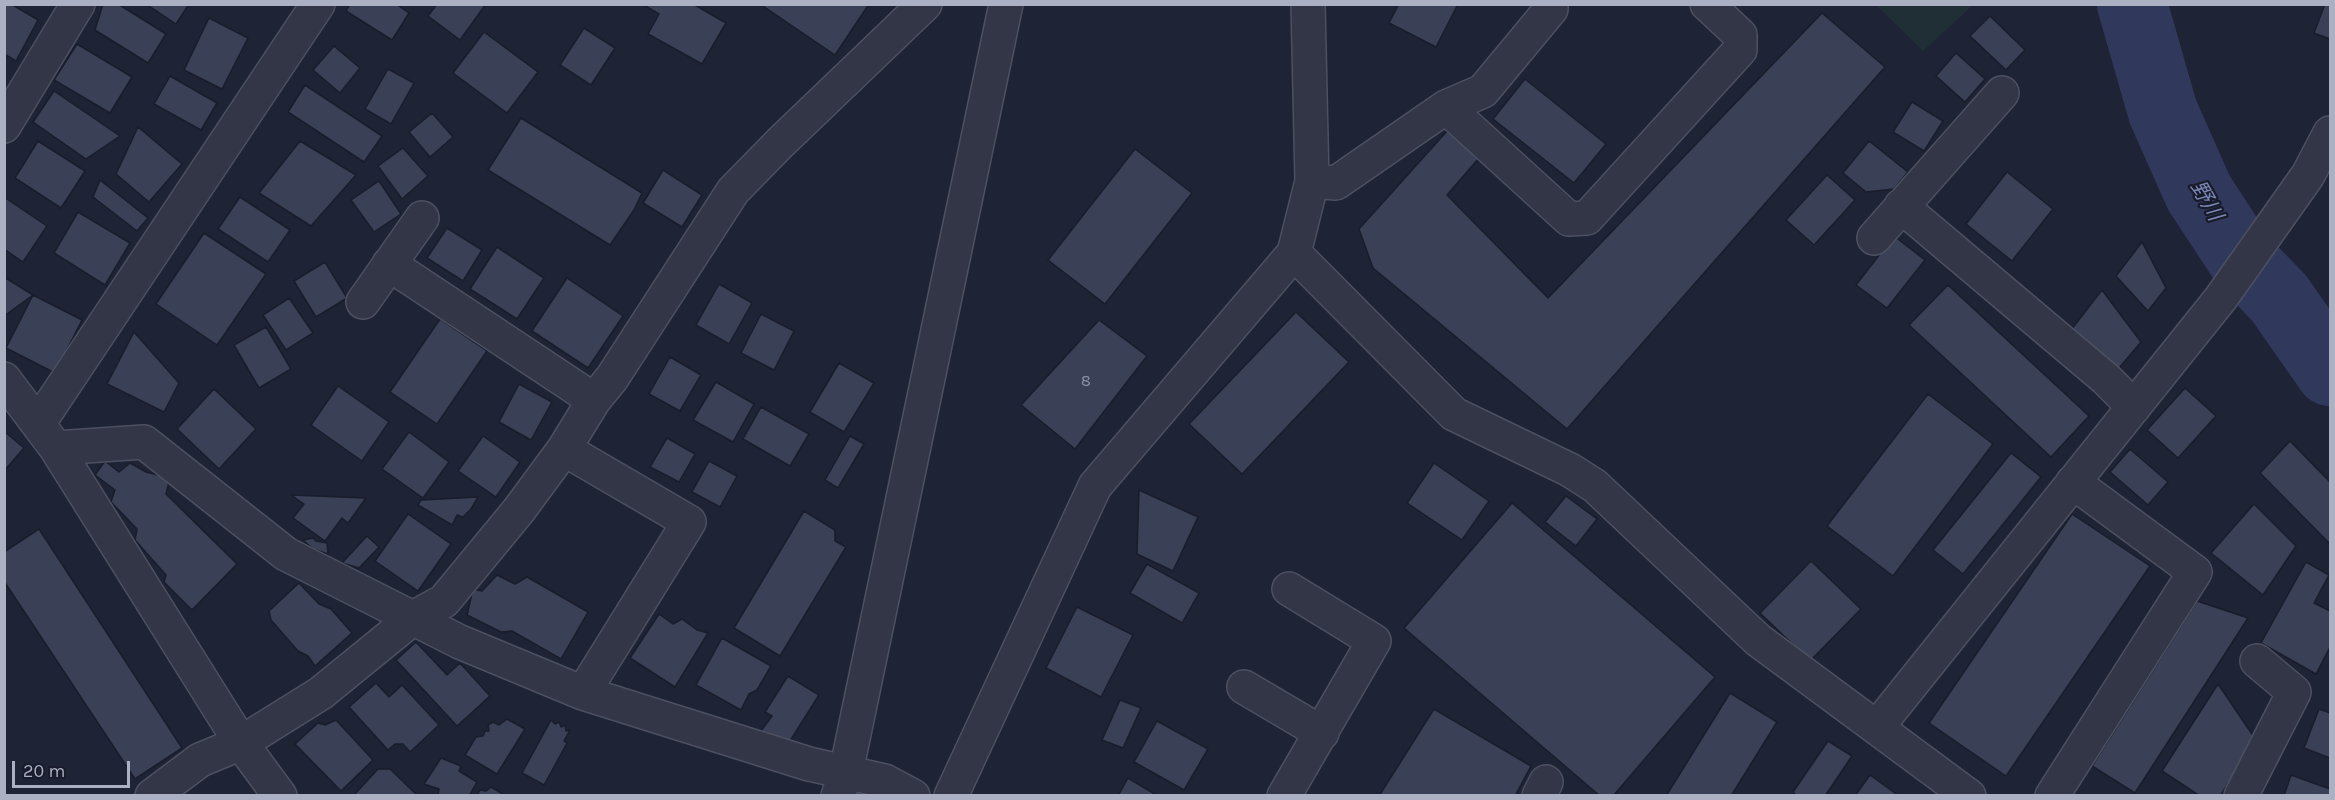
<!DOCTYPE html>
<html>
<head>
<meta charset="utf-8">
<style>
	body { margin:0 }
	#map { position:relative; width:2335px; height:800px; overflow:hidden; background:#1e2335; font-family:Karla,sans-serif }
	canvas { display:block }
	.frame { position:absolute; inset:0; border:6px solid #abb0c3; pointer-events:none }
	.scale { position:absolute; left:12px; top:761px; width:118px; height:27px; box-sizing:border-box; border:3px solid #abb0c3; border-top:0; padding-left:8px; font-size:18px; line-height:21px; white-space:nowrap; color:#abb0c3; -webkit-text-stroke:4px #181b2a; paint-order:stroke }
</style>
</head>
<body>
<div id="map">
<canvas width="2335" height="800"></canvas>
<div class="frame"></div>
<div class="scale">20 m</div>
</div>
<script>
const g = document.querySelector('canvas').getContext('2d');
g.lineJoin = 'round';
function paint(path, color) {
  g.fillStyle = color;
  g.fill(path, 'evenodd');
}
function shape(rows) {
  const path = new Path2D();
  for (const r of rows) {
    path.moveTo(r[0], r[1]);
    for (let i = 2; i < r.length; i += 2) path.lineTo(r[i], r[i + 1]);
  }
  return path;
}
function strokePath(path, color, width, dash) {
  g.strokeStyle = color;
  g.lineWidth = width;
  g.lineCap = dash ? 'butt' : 'round';
  g.setLineDash(dash || []);
  g.stroke(path);
}
function drawText(font, color, halo, rows, align = 'center') {
  g.font = font + ' Karla,"Noto Sans JP",sans-serif';
  g.lineWidth = 4.5;
  g.setLineDash([]);
  g.textBaseline = 'middle';
  g.strokeStyle = halo;
  g.fillStyle = color;
  for (const [text, x, y, turn = 0] of rows) {
    g.save();
    g.translate(x, y);
    g.rotate((+turn || 0) * Math.PI / 180);
    g.textAlign = isNaN(turn) ? turn : align;
    if (halo) g.strokeText(text, 0, 0);
    g.fillText(text, 0, 0);
    g.restore();
  }
}
paint(shape([
	[1876,5,1973,5,1923,51]
]), '#202f36');
strokePath(shape([
	[2132,4,2163,112,2199,193,2245,263,2279,298,2330,371]
]), '#30395b', 70);
const building = shape([
	[4,4,11,4,38,20,16,61,4,54,4,4],
	[103,4,118,4,166,34,148,63,95,30,103,4],
	[146,4,189,4,176,24,146,4],
	[350,4,396,4,409,13,392,40,346,11,350,4],
	[437,4,486,4,460,40,428,16,437,4],
	[642,4,693,4,726,23,702,64,648,34,659,14,642,4],
	[760,4,869,4,835,55,760,4],
	[1399,4,1458,4,1436,47,1389,23,1399,4],
	[2325,4,2330,4,2330,39,2314,33,2325,4],
	[1822,13,1885,67,1567,429,1373,268,1359,229,1448,130,1479,158,1447,195,1548,298,1822,13],
	[1990,16,2025,50,2006,70,1970,36,1990,16],
	[209,18,248,38,222,89,184,70,209,18],
	[584,28,615,48,591,85,560,65,584,28],
	[484,32,538,72,507,113,453,73,484,32],
	[77,44,132,77,110,113,54,80,77,44],
	[334,46,360,68,340,93,313,70,334,46],
	[1956,53,1985,79,1965,102,1936,76,1956,53],
	[388,69,414,83,391,124,365,109,388,69],
	[170,76,217,103,201,130,154,104,170,76],
	[1525,79,1606,144,1574,183,1493,119,1525,79],
	[305,85,382,136,364,162,288,112,305,85],
	[54,91,120,136,86,159,33,122,54,91],
	[1912,102,1943,121,1924,151,1893,132,1912,102],
	[432,113,453,137,430,157,409,132,432,113],
	[521,118,642,193,634,210,610,245,488,170,521,118],
	[138,127,182,164,149,202,116,174,138,127],
	[38,141,85,171,61,208,15,178,38,141],
	[300,141,356,175,311,226,259,193,300,141],
	[1869,141,1908,172,1894,189,1866,192,1843,173,1869,141],
	[403,148,428,176,402,199,378,166,403,148],
	[1135,149,1192,193,1105,304,1048,260,1135,149],
	[663,170,702,195,682,227,643,203,663,170],
	[2007,172,2053,209,2012,261,1966,224,2007,172],
	[1827,175,1855,200,1814,245,1786,220,1827,175],
	[100,180,148,218,137,231,93,197,100,180],
	[379,181,401,214,374,232,351,200,379,181],
	[4,197,47,226,23,262,4,249,4,197],
	[240,197,290,230,268,262,218,229,240,197],
	[78,212,130,243,105,285,54,253,78,212],
	[447,228,482,250,463,281,427,258,447,228],
	[204,233,266,274,217,345,156,304,204,233],
	[1894,236,1925,260,1887,308,1856,285,1894,236],
	[2142,242,2166,288,2148,311,2116,276,2142,242],
	[497,247,544,278,517,319,470,289,497,247],
	[325,262,347,298,316,317,294,281,325,262],
	[4,277,33,295,4,316,4,277],
	[567,278,623,316,588,368,532,331,567,278],
	[719,284,752,303,729,344,696,325,719,284],
	[1948,285,2089,416,2051,457,1909,325,1948,285],
	[2102,290,2141,342,2114,374,2071,330,2102,290],
	[33,295,82,320,55,373,6,348,33,295],
	[289,298,313,333,286,350,263,315,289,298],
	[1296,312,1349,362,1242,474,1189,424,1296,312],
	[761,314,794,331,774,370,741,353,761,314],
	[440,319,487,351,437,424,390,392,440,319],
	[1099,320,1147,356,1075,449,1021,405,1099,320],
	[266,327,291,369,259,388,234,345,266,327],
	[134,332,179,383,164,412,107,384,134,332],
	[670,357,701,375,680,411,649,394,670,357],
	[839,363,874,383,844,432,810,412,839,363],
	[716,382,754,404,733,442,693,420,716,382],
	[519,384,552,402,531,440,499,422,519,384],
	[338,386,389,422,362,461,311,425,338,386],
	[2185,388,2216,416,2178,458,2147,430,2185,388],
	[214,389,256,429,219,469,177,429,214,389],
	[1928,394,1993,444,1893,576,1827,526,1928,394],
	[761,407,809,434,790,466,743,439,761,407],
	[4,431,24,448,4,471,4,431],
	[409,432,449,462,423,498,382,469,409,432],
	[483,436,520,462,496,497,458,471,483,436],
	[850,436,864,444,838,488,825,480,850,436],
	[667,438,695,454,679,482,650,467,667,438],
	[2290,441,2330,482,2330,544,2260,473,2290,441],
	[2130,449,2168,482,2148,505,2110,472,2130,449],
	[2011,453,2041,477,1963,574,1933,550,2011,453],
	[105,461,119,472,130,463,146,472,170,478,166,494,237,564,192,610,164,582,166,575,135,540,137,529,111,502,115,490,95,475,105,461],
	[709,461,737,476,720,507,692,492,709,461],
	[1434,463,1489,501,1462,540,1407,503,1434,463],
	[1139,490,1198,517,1173,571,1137,554,1139,490],
	[291,495,366,498,348,523,342,518,325,541,293,518,304,504,291,495],
	[1566,496,1597,519,1576,546,1545,522,1566,496],
	[478,497,471,509,463,517,457,515,452,525,418,505,421,500,478,497],
	[1512,503,1715,677,1613,796,1600,796,1404,628,1512,503],
	[2254,504,2296,546,2263,595,2211,553,2254,504],
	[804,511,835,530,835,541,846,547,780,656,734,628,804,511],
	[408,514,451,544,418,591,375,561,408,514],
	[2072,514,2150,566,2006,776,1929,723,2072,514],
	[39,529,182,748,135,779,4,581,4,552,39,529],
	[367,536,379,547,359,568,342,563,367,536],
	[313,538,316,541,327,543,328,554,313,549,303,540,313,538],
	[1811,561,1861,609,1810,661,1760,613,1811,561],
	[2306,562,2329,575,2314,603,2330,611,2330,647,2316,674,2261,643,2306,562],
	[1147,564,1199,593,1182,623,1130,593,1147,564],
	[497,575,515,584,527,577,588,612,561,659,512,631,501,632,467,615,473,589,482,591,497,575],
	[299,583,319,604,331,609,352,633,315,666,308,656,298,651,271,620,269,611,299,583],
	[2197,601,2248,618,2135,793,2092,766,2197,601],
	[1077,607,1133,635,1101,697,1046,668,1077,607],
	[659,614,673,624,682,619,697,630,708,633,675,687,630,658,659,614],
	[722,638,771,666,757,690,749,694,741,710,696,685,722,638],
	[416,642,447,675,460,663,490,696,457,726,396,660,416,642],
	[788,676,819,695,790,741,761,731,772,716,765,712,788,676],
	[376,683,389,697,402,685,439,725,410,752,403,744,395,744,388,750,349,707,376,683],
	[2218,684,2256,740,2220,796,2200,796,2162,771,2218,684],
	[1730,693,1777,722,1731,796,1666,796,1730,693],
	[1120,700,1141,708,1123,748,1102,740,1120,700],
	[1434,709,1531,766,1515,796,1379,796,1434,709],
	[2319,709,2330,713,2330,758,2304,748,2319,709],
	[507,719,525,729,497,774,465,755,476,737,483,736,485,731,489,731,488,725,493,722,499,725,507,719],
	[336,720,373,760,341,791,295,744,318,723,325,725,336,720],
	[551,720,555,724,559,722,561,727,565,725,566,731,570,730,564,741,567,743,544,785,522,773,551,720],
	[1157,721,1208,749,1184,790,1134,762,1157,721],
	[1828,741,1852,756,1825,796,1797,796,1793,792,1828,741],
	[441,758,461,766,459,771,477,782,469,796,438,796,439,789,424,784,441,758],
	[378,769,390,769,418,796,353,796,378,769],
	[1870,775,1899,796,1855,796,1870,775],
	[2291,775,2330,789,2330,796,2284,796,2291,775],
	[1128,778,1158,796,1118,796,1128,778],
	[491,787,506,796,477,796,480,790,486,791,491,787]
]);
paint(building, '#3a4056');
strokePath(building, '#191d2c', 1.5);
const minor = shape([
	[1308,4,1312,181,1294,253,1454,414,1570,470,1595,486,1758,640,1969,796],
	[1446,107,1569,219,1587,218,1740,50,1740,35,1707,4],
	[4,126,78,4],
	[1312,181,1336,183,1446,107,1483,91,1551,9,1551,4],
	[1901,206,2106,379,2134,407],
	[1874,238,2002,93],
	[389,264,594,400],
	[363,302,422,218],
	[4,379,56,448,241,743,280,796],
	[38,424,318,4],
	[56,448,144,442,286,554,460,642,583,693,809,764,885,781,913,796],
	[564,449,689,522,583,693],
	[1244,687,1322,733],
	[1878,726,2221,298,2308,175,2330,133],
	[152,796,200,760,241,743,321,693,413,618,444,601,519,510,564,449,594,400,612,378,733,191,780,143,925,4],
	[838,796,846,772,1006,4],
	[951,796,1095,486,1294,253],
	[1284,796,1374,641,1289,589],
	[1539,796,1546,782],
	[2052,796,2195,572,2073,482],
	[2241,796,2294,692,2257,661]
]);
strokePath(minor, '#4c5061', 36);
strokePath(minor, '#323646', 33);
drawText('16px', '#8f94a8', null, [
	["8",1086,381]
]);
drawText('italic 21px', '#7a86b2', '#181b2a', [
	["野川",2206,201,60]
]);
</script>
</body>
</html>
